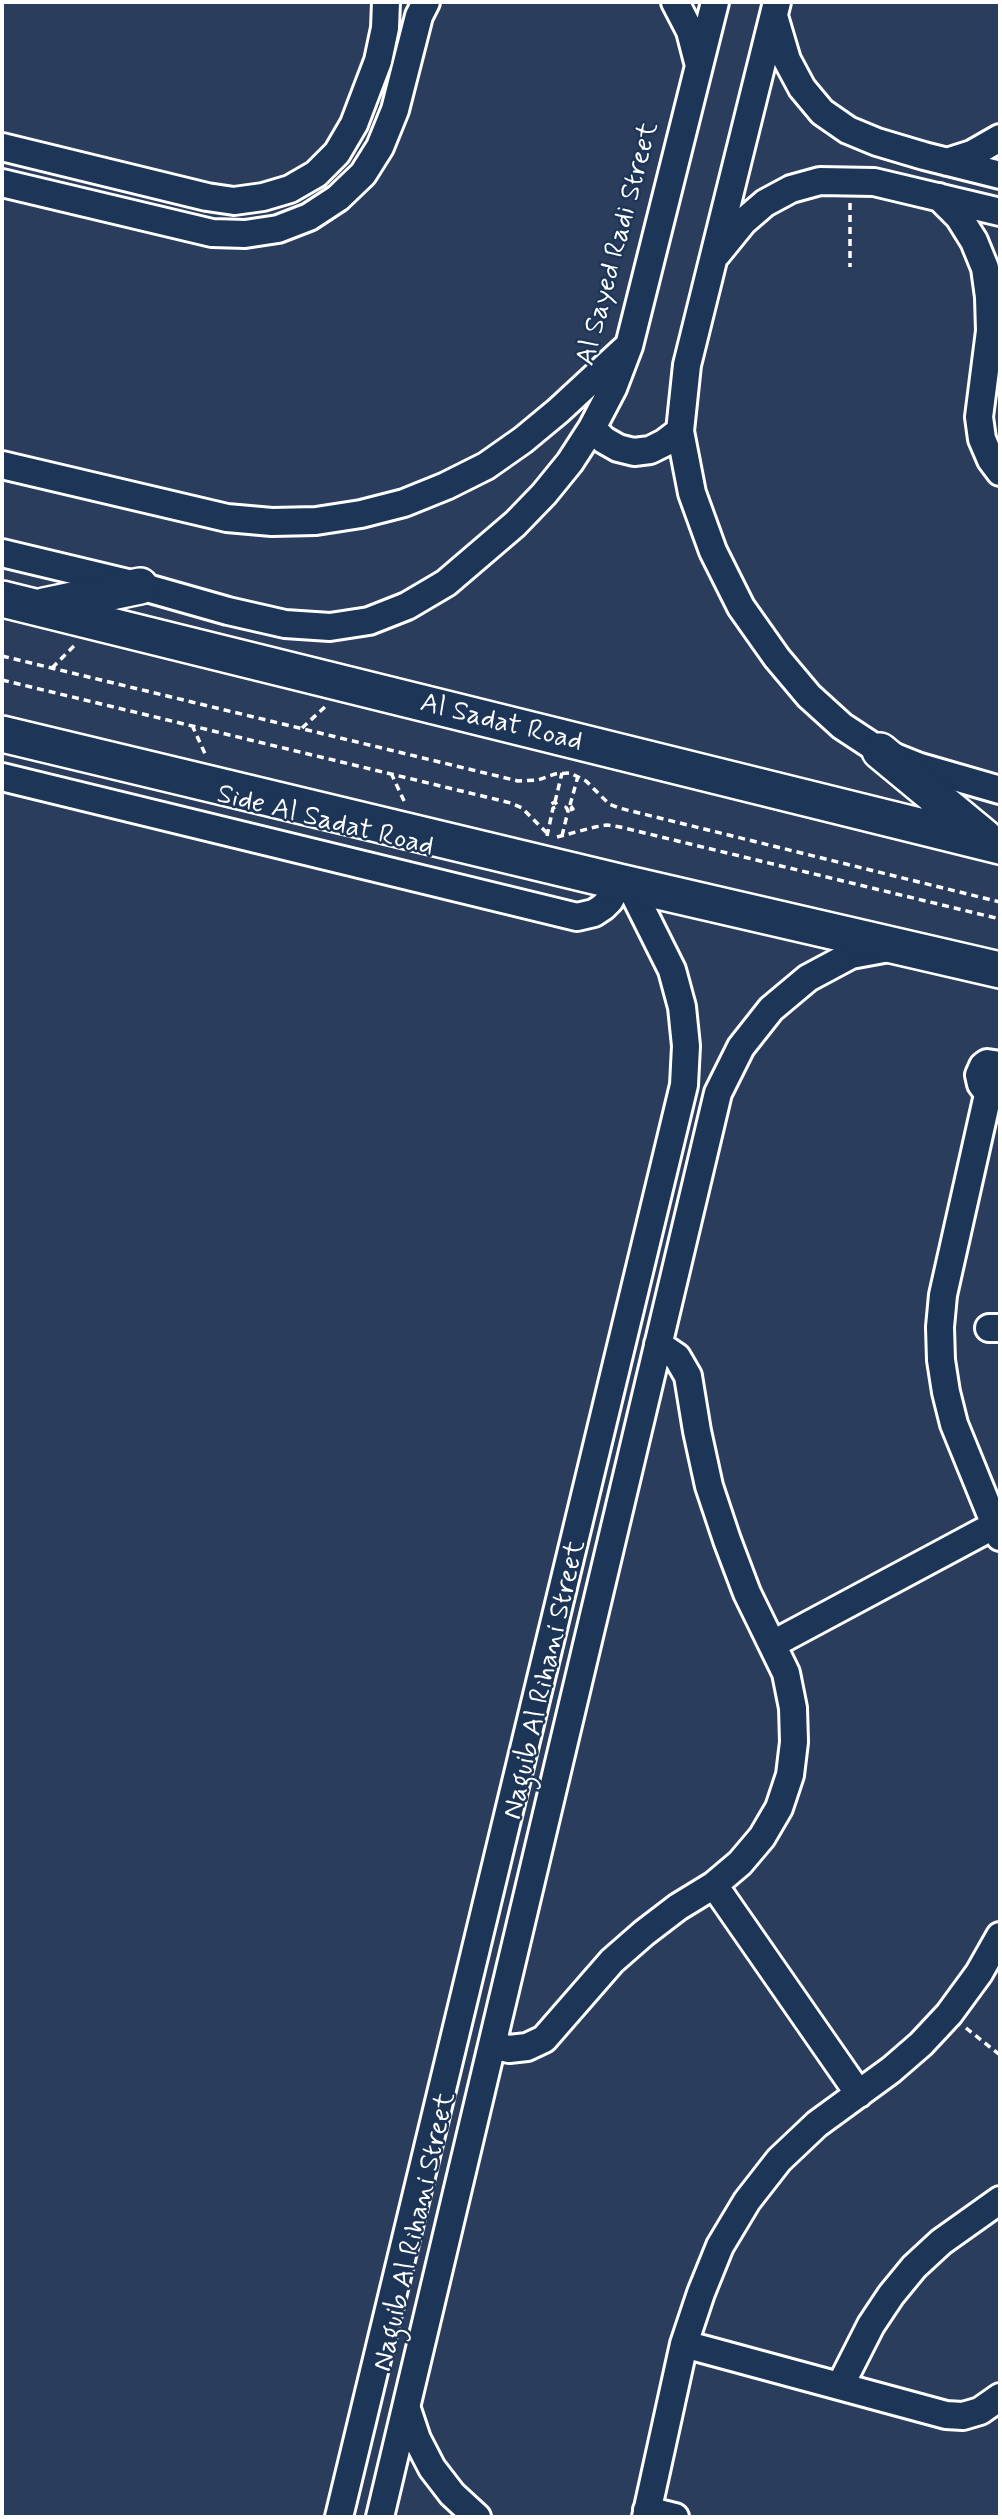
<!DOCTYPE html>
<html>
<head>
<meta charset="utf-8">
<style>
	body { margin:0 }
	#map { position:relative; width:1002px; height:2519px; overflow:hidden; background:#2b3d5d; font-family:Mynerve,sans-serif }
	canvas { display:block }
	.frame { position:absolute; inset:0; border:4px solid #fff; pointer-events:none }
</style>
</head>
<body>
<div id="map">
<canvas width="1002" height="2519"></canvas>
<div class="frame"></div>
</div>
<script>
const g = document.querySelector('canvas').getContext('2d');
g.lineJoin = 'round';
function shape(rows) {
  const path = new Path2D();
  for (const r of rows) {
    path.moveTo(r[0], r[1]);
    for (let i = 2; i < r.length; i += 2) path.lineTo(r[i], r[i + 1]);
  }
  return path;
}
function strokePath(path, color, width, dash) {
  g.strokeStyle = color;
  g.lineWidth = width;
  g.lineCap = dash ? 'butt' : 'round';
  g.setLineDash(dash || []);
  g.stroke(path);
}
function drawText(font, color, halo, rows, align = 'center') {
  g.font = font + ' Mynerve,sans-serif';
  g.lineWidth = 5;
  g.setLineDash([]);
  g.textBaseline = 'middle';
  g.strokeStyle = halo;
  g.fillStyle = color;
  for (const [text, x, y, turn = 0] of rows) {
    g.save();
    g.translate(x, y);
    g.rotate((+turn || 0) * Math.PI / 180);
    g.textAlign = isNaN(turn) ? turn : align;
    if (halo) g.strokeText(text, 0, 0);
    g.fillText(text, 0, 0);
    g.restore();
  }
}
const minor = shape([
	[675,2,690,31,698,62],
	[777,2,687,365,680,431,692,493,713,551,741,607,777,658,809,696,842,726,880,751,920,767,1000,790],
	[774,16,787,60,802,88,822,112,848,130,877,142,924,156,1000,175],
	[2,147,207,197,234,201,263,197,290,189,316,174,337,153,354,124,378,61,385,28,386,2],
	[947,162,972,154,1000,138],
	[2,183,212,233,245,234,278,229,309,217,338,198,363,174,380,147,395,110,419,16,426,2],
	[939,197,959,217,974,241,985,268,989,297,990,331,979,417,982,439,991,460,1000,472],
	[717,254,743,222,765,203,791,189,820,181,874,182,1000,212],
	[592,428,604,440,618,448,634,452,650,450,664,443,680,431],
	[2,465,227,518,272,522,316,521,361,514,404,503,446,486,486,466,523,440,558,411,625,349],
	[2,553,140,586,228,611,285,624,330,627,369,621,407,606,446,583,515,524,544,494,570,462,592,428,613,388,629,346,715,2],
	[2,777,577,917,594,913,603,907,610,900,619,882],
	[1000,1065,987,1063,983,1066,979,1075,981,1084,984,1088,993,1091,1000,1088],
	[989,1090,943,1295,940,1327,941,1360,946,1392,954,1424,1000,1537],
	[989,1328,1000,1328],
	[773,1644,995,1525],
	[714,1885,859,2094],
	[492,2045,509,2049,527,2047,544,2039,612,1961,644,1933,678,1907,714,1885,740,1863,762,1837,779,1808,790,1775,794,1742,793,1708,786,1673,747,1593,727,1540,709,1486,697,1431,688,1376,677,1357,658,1344],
	[684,2344,946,2415,963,2416,980,2411,1000,2397],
	[840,2386,871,2325,891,2295,914,2267,941,2242,1000,2200],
	[407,2409,417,2439,432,2468,452,2494,477,2517],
	[647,2510,675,2517],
	[339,2517,684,1085,686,1046,682,1007,672,970,629,884],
	[380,2517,718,1093,741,1047,771,1009,808,978,851,955,889,948],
	[646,2517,684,2344,701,2293,720,2246,747,2201,779,2160,817,2124,891,2070,921,2044,949,2014,979,1973,1000,1936]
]);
const major = shape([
	[2,599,1000,846],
	[44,606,140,586],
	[2,734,619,882,1000,970],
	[880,751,984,837]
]);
strokePath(minor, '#fff', 32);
strokePath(major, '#fff', 40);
strokePath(shape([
	[850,203,850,267],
	[2,656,518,781,538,780,555,774,570,773,586,781,609,804,619,808,1000,902],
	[52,668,75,645],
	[2,680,511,803,522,808,549,835],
	[192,725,206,756],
	[302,728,326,706],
	[391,773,405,803],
	[555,802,562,773],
	[570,805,578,776],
	[547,836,553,808,558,806,555,802,551,804,553,808],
	[562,836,568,811,566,807,570,805,573,809,568,811],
	[557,837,595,827,607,825,620,827,1000,919],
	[966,2028,1000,2055]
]), '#fff', 3.5, [7, 5]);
strokePath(minor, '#1d3557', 26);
strokePath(major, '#1d3557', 35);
drawText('28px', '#fff', '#1d3557', [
	["Al Sayed Radi Street",619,244,-75],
	["Al Sadat Road",501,724,14],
	["Side Al Sadat Road",325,822,14],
	["Naguib Al Rihani Street",546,1680,-77],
	["Naguib Al Rihani Street",416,2232,-77]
]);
</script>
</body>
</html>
